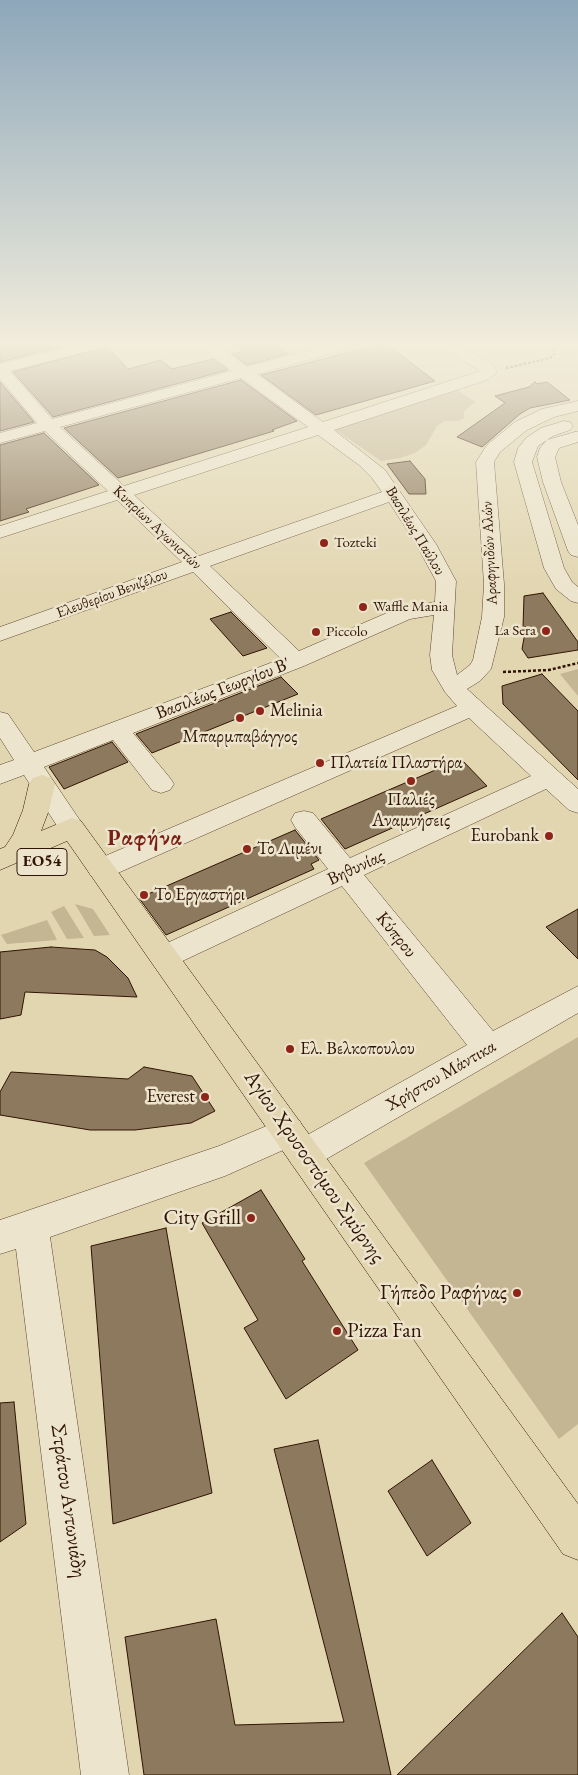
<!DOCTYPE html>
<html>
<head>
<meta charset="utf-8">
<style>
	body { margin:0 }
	canvas { display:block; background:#e2d6b1 }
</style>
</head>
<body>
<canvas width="578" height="1775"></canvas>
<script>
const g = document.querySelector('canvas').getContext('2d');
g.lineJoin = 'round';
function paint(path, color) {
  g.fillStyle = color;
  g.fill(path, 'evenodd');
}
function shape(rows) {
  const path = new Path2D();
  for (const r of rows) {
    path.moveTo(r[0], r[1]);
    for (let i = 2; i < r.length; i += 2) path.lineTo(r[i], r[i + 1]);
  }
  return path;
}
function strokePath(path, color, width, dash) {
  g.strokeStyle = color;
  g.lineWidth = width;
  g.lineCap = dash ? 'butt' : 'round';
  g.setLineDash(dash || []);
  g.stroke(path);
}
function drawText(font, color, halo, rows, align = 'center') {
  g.font = font + ' "EB Garamond",serif';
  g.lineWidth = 5;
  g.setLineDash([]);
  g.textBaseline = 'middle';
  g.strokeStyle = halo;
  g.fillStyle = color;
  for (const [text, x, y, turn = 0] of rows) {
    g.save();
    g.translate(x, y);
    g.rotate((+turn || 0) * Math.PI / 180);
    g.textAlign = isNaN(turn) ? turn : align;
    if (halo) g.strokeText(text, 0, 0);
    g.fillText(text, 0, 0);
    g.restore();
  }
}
paint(shape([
	[457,390,476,402,464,411,464,418,459,421,445,421,437,426,426,445,415,453,400,458,381,461,334,429],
	[578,669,578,696,560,674],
	[75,904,93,909,110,935,94,936],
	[64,906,84,938,67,939,51,912],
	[47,920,57,940,7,944,1,935],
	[578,1037,578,1424,559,1439,364,1163]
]), '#c4b593');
const building = shape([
	[0,344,71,344,0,362,0,344],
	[236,344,275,344,288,354,247,365,232,354,244,351,236,344],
	[381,344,386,344,435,381,316,415,261,375,381,344],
	[107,347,128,369,161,360,172,369,214,359,228,370,53,417,13,372,107,347],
	[241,380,297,421,272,430,274,431,118,478,64,428,241,380],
	[0,382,34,422,0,431,0,382],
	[535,382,537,384,547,382,570,400,530,408,520,414,482,447,457,437,505,403,495,396,529,387,535,382],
	[44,433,99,485,26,509,29,512,0,521,0,445,44,433],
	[410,461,425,479,426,494,409,494,387,464,410,461],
	[543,593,578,642,578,650,528,658,522,649,526,627,523,627,524,596,543,593],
	[231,612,267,648,243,656,210,619,231,612],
	[542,674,578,711,578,780,503,704,502,686,542,674],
	[281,677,298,694,152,753,136,734,281,677],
	[112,742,128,762,64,789,49,767,112,742],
	[461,759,487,786,345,849,321,819,461,759],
	[295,830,319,860,311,864,314,869,166,935,139,898,295,830],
	[578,909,578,959,546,927,578,909],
	[51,947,95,950,107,957,128,978,137,997,25,992,21,1015,0,1019,0,952,51,947],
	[144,1067,192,1076,215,1111,191,1123,135,1130,90,1130,0,1115,0,1092,11,1072,128,1079,144,1067],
	[261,1190,305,1259,302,1261,358,1350,286,1399,244,1328,258,1320,202,1223,261,1190],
	[166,1228,212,1493,113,1524,91,1246,166,1228],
	[14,1402,26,1524,0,1542,0,1403,14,1402],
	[318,1440,391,1775,144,1775,125,1637,216,1619,235,1725,344,1722,274,1449,318,1440],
	[432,1460,471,1523,427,1556,388,1491,432,1460],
	[562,1613,578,1637,578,1775,397,1775,562,1613]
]);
paint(building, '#8d795d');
strokePath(building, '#301403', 1);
const minor = shape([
	[80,344,107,344,105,347,10,371,52,419,232,371,198,344,215,344,247,367,332,344,358,344,356,347,257,374,323,422,480,371,438,344,457,344,491,363,497,372,487,380,334,430,385,470,436,544,456,581,452,655,457,675,470,665,473,660,482,617,484,584,476,462,487,445,515,422,542,409,578,401,578,411,554,417,527,430,500,452,494,462,504,584,504,617,491,669,480,681,467,689,578,789,578,813,569,810,546,789,364,875,493,1031,578,986,578,1013,316,1165,304,1170,292,1165,287,1154,290,1147,225,1176,50,1237,129,1775,81,1775,16,1249,0,1254,0,1220,219,1146,288,1117,300,1121,304,1132,302,1138,467,1045,342,886,174,965,164,969,154,965,149,957,154,949,328,869,295,827,291,820,295,813,304,811,313,813,350,858,531,776,469,718,111,876,101,879,91,876,87,869,91,862,457,706,445,692,432,670,430,655,434,615,410,619,304,666,133,733,170,778,174,784,170,790,161,793,152,790,113,740,44,767,85,828,81,835,72,838,63,835,24,775,0,784,0,765,14,760,0,738,0,712,8,714,34,752,281,659,193,572,0,641,0,627,182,562,117,500,0,538,0,526,108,491,45,431,0,443,0,433,37,423,0,379,0,364,80,344],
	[241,378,308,427,124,486,60,427,241,378],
	[318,435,359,465,372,478,382,492,199,556,134,495,318,435],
	[389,502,416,544,436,581,435,602,396,609,299,651,210,566,389,502],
	[564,421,570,422,573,426,570,430,553,436,538,446,532,462,564,568,572,582,578,587,578,603,571,601,556,589,544,568,514,462,518,448,526,438,541,428,564,421],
	[575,432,578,432,578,442,559,448,555,457,561,482,578,525,578,557,571,555,568,551,543,482,537,457,540,448,547,440,575,432]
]);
const major = shape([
	[42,775,51,778,55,784,49,810,41,831,72,818,81,821,578,1504,578,1560,563,1554,67,841,0,870,0,849,5,847,13,835,23,810,29,784,33,778,42,775]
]);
strokePath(minor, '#5c442e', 1);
strokePath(major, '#301403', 1);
strokePath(shape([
	[506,368,550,358,555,354,552,344]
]), '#301403', 2, [2.5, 2]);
strokePath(shape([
	[503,672,549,670,578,663]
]), '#301403', 2.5, [3, 2]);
paint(minor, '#ece4cc');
paint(major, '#e2d6b1');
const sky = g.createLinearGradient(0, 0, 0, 593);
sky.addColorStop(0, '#8da7ba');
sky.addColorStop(0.58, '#f2eddc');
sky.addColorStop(1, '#f2eddc00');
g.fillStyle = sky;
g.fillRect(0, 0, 578, 593);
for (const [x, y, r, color] of [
	[324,543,5,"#8f2418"],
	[363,607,5,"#8f2418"],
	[546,631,5,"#8f2418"],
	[316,632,5,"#8f2418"],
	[260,711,5,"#8f2418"],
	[240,718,5,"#8f2418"],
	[320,763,5,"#8f2418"],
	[411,781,5,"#8f2418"],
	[549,836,5,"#8f2418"],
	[247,849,5,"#8f2418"],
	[144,895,5,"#8f2418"],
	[290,1049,5,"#8f2418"],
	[205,1097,5,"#8f2418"],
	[251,1218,5,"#8f2418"],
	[517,1293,5,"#8f2418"],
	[337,1331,5,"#8f2418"]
]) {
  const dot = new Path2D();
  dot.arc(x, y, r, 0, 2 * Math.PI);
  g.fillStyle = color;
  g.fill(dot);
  strokePath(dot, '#ece4cc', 2);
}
drawText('15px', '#301403', '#ece4cc', [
	["Κυπρίων Αγωνιστών",157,528,43],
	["Βασιλέως Παύλου",415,531,59],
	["Αραφηνιδών Αλών",490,553,-93],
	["Ελευθερίου Βενιζέλου",112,594,-20]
]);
drawText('15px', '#301403', '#ece4cc', [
	["Tozteki",334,543],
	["Waffle Mania",373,607],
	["La Sera",536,631,"right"],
	["Piccolo",326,632]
], 'left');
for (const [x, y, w] of [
	[42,862,50]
]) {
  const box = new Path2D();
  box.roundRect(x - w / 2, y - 13.5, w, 27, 4);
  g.fillStyle = '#ece4cc';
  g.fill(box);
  strokePath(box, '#301403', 1);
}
drawText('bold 16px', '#301403', null, [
	["ΕΟ54",42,862]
]);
drawText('18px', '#301403', '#ece4cc', [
	["Βασιλέως Γεωργίου Β'",223,689,-21],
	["Βηθυνίας",356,868,-25],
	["Κύπρου",396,935,51],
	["Χρήστου Μάντικα",441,1076,-30]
]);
drawText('18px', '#301403', '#ece4cc', [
	["Melinia",270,711],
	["Μπαρμπαβάγγος",240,737,"center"],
	["Πλατεία Πλαστήρα",330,763],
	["Παλιές",411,800,"center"],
	["Αναμνήσεις",411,821,"center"],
	["Eurobank",539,836,"right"],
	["Το Λιμένι",257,849],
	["Το Εργαστήρι",154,895],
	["Ελ. Βελκοπουλου",300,1049],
	["Everest",195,1097,"right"]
], 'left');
drawText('21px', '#301403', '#ece4cc', [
	["Αγίου Χρυσοστόμου Σμύρνης",314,1167,55],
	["Στράτου Αντωνιάδη",68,1501,82]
]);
drawText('21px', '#301403', '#ece4cc', [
	["City Grill",241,1218],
	["Γήπεδο Ραφήνας",507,1293],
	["Pizza Fan",347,1331,"left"]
], 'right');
g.letterSpacing = '1px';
drawText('bold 22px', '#7a1f14', '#ece4cc', [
	["Ραφήνα",145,839]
]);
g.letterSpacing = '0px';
</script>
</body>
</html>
